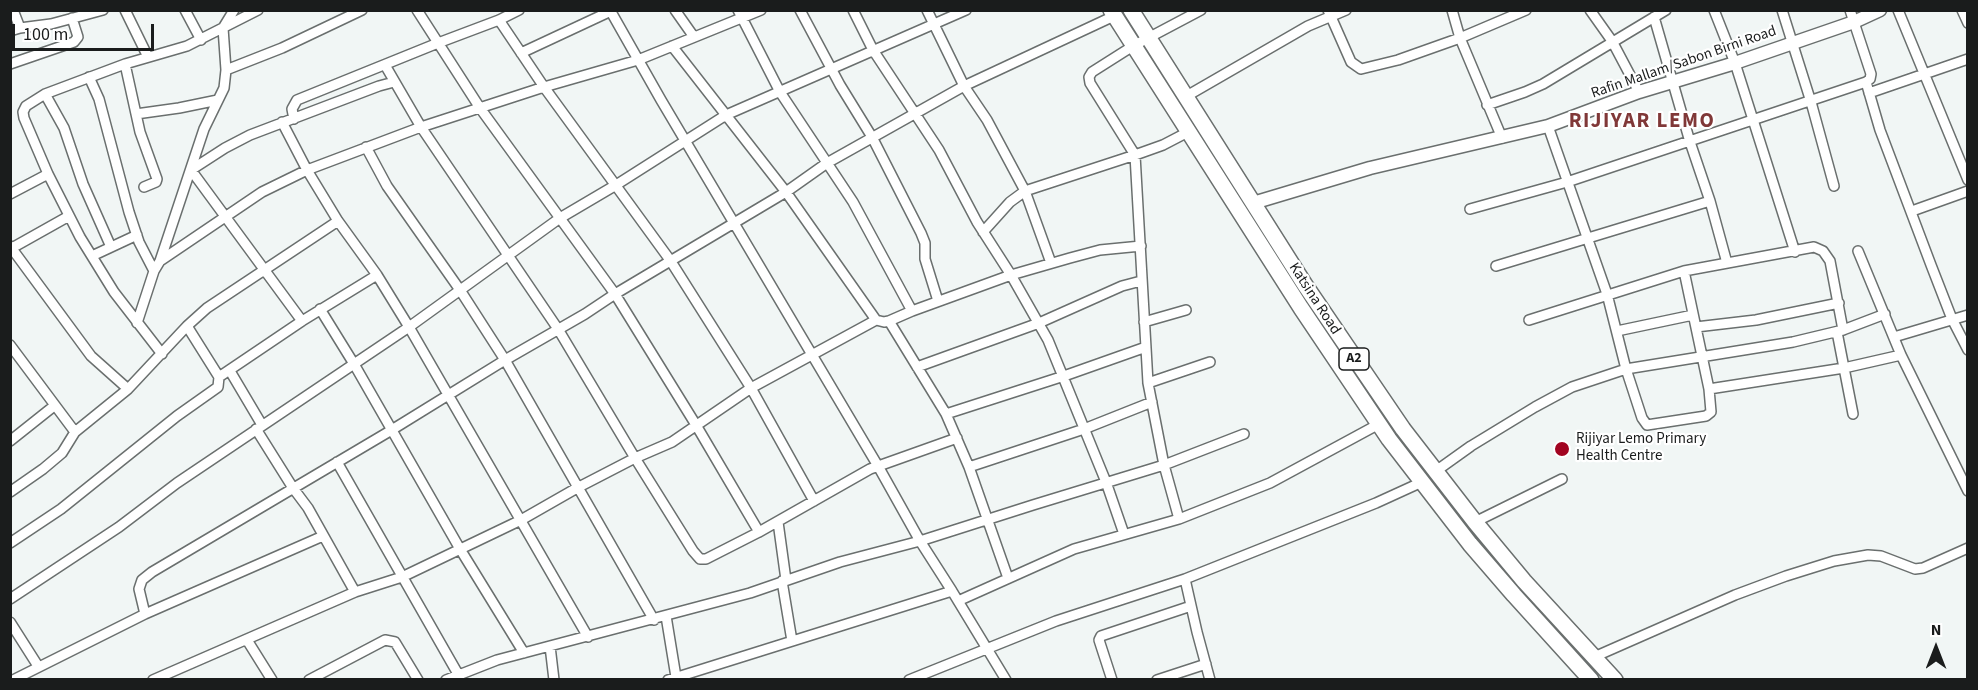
<!DOCTYPE html>
<html>
<head>
<meta charset="utf-8">
<style>
	body { margin:0 }
	#map { position:relative; width:1978px; height:690px; overflow:hidden; background:#f1f6f5; font-family:"Source Sans 3",sans-serif }
	canvas { display:block }
	.frame { position:absolute; inset:0; border:12px solid #1a1c1c; pointer-events:none }
	.north { position:absolute; left:1906px; top:618px; width:60px; height:60px; -webkit-text-stroke:4px #fff; paint-order:stroke; rotate:0deg; font-size:16px; font-weight:700; line-height:24px; text-align:center; color:#1a1c1c }
	.north::after { content:''; display:block; margin:auto; width:21px; height:27px; background:#1a1c1c; clip-path:polygon(50% 0,100% 100%,50% 72%,0 100%) }
	.scale { position:absolute; left:12px; top:24px; width:142px; height:27px; box-sizing:border-box; border:3px solid #1a1c1c; border-top:0; padding-left:8px; font-size:18px; line-height:21px; white-space:nowrap; color:#1a1c1c; -webkit-text-stroke:4px #fff; paint-order:stroke }
</style>
</head>
<body>
<div id="map">
<canvas width="1978" height="690"></canvas>
<div class="frame"></div>
<div class="north">N</div>
<div class="scale">100 m</div>
</div>
<script>
const g = document.querySelector('canvas').getContext('2d');
g.lineJoin = 'round';
function shape(rows) {
  const path = new Path2D();
  for (const r of rows) {
    path.moveTo(r[0], r[1]);
    for (let i = 2; i < r.length; i += 2) path.lineTo(r[i], r[i + 1]);
  }
  return path;
}
function strokePath(path, color, width, dash) {
  g.strokeStyle = color;
  g.lineWidth = width;
  g.lineCap = dash ? 'butt' : 'round';
  g.setLineDash(dash || []);
  g.stroke(path);
}
function drawText(font, color, halo, rows, align = 'center') {
  g.font = font + ' "Source Sans 3",sans-serif';
  g.lineWidth = 4.5;
  g.setLineDash([]);
  g.textBaseline = 'middle';
  g.strokeStyle = halo;
  g.fillStyle = color;
  for (const [text, x, y, turn = 0] of rows) {
    g.save();
    g.translate(x, y);
    g.rotate((+turn || 0) * Math.PI / 180);
    g.textAlign = isNaN(turn) ? turn : align;
    if (halo) g.strokeText(text, 0, 0);
    g.fillText(text, 0, 0);
    g.restore();
  }
}
const minor = shape([
	[13,10,20,28],
	[125,10,148,57],
	[185,10,201,40],
	[417,10,480,108,615,294,696,425,759,532],
	[610,10,661,100,878,466,920,541,952,591,1006,680],
	[675,10,694,37],
	[738,10,780,92,853,202,912,311],
	[800,10,840,85,872,137,921,233,925,243,925,259,938,301],
	[853,10,873,50,939,150,977,222,1011,275,1048,340,1106,482,1124,534],
	[927,10,964,86,987,120,1025,191,1051,263],
	[1328,10,1351,62,1361,69,1398,60,1460,38,1526,10],
	[1452,10,1460,38,1502,138],
	[1590,10,1612,41,1639,92],
	[1714,10,1735,63,1795,252],
	[1782,10,1811,102,1834,186],
	[1898,10,1968,180],
	[1962,10,1968,23],
	[1654,17,1690,142,1710,201,1727,263],
	[499,20,544,87,670,260,751,388,814,501],
	[10,31,20,28,51,24,103,10],
	[672,46,786,192,876,320,884,322,889,321,912,311,1011,275,1070,258,1100,250,1141,246],
	[521,53,611,11],
	[10,64,74,42,78,37,72,18],
	[125,64,140,132,157,179,156,182,144,187],
	[385,65,421,127,558,329,635,458,693,551,700,559,706,559,759,532,870,469,957,438],
	[226,70,282,48,362,10],
	[89,77,99,99,129,212,139,242,154,271],
	[1866,82,1880,130,1931,265,1952,319,1968,350],
	[1869,93,1968,59],
	[45,94,64,128,83,184,111,247],
	[1185,97,1308,26,1346,10],
	[1487,105,1525,92,1543,84,1666,10],
	[136,114,179,108,218,100],
	[294,119,292,109,297,100,438,43,499,20,519,10],
	[282,122,307,170,338,221,377,275,409,327,588,637],
	[1548,126,1607,294,1626,369,1642,418,1647,425,1706,416,1711,412,1709,389,1684,271],
	[366,147,387,186,460,290,505,360,654,620],
	[10,194,48,174],
	[1470,209,1567,182,1866,82,1870,79,1871,74,1850,10],
	[1912,211,1968,191],
	[983,232,1010,202,1025,191,1135,155,1163,145,1188,132],
	[10,246,91,356,128,389],
	[12,248,69,216],
	[1858,251,1901,355,1968,491],
	[92,256,137,235],
	[160,261,262,192,307,170,421,127,544,87,638,60,761,10],
	[1496,266,1710,201],
	[320,309,354,364,460,549,524,653],
	[1529,320,1684,271,1814,247,1823,251,1830,261,1843,330],
	[302,321,191,170,225,148,250,135,379,86,394,82],
	[889,321,946,414,969,467,1008,578],
	[1144,322,1186,310],
	[137,323,154,271,160,261,204,129,224,88,226,70,223,28,234,10],
	[1696,327,1756,320,1839,303],
	[1617,331,1693,315],
	[1837,332,1853,414],
	[1894,337,1968,315],
	[10,345,75,432],
	[162,354,114,292,80,237,48,174,24,118,23,112,26,106,45,94,125,64,187,46,258,10],
	[917,367,1039,323,1122,286,1141,281],
	[230,371,262,425],
	[219,377,302,321,377,275],
	[1148,383,1210,362],
	[1709,389,1844,368,1901,355],
	[946,414,1064,376,1146,347],
	[256,429,293,488,308,508,355,592],
	[10,441,54,406],
	[337,462,458,674],
	[969,467,1084,429,1152,402],
	[1436,471,1471,446,1535,407,1572,387,1626,369,1793,342,1843,330,1885,314],
	[10,492,43,469,62,453,75,432,128,389,187,326,207,308,338,221],
	[1179,519,1164,465,1148,383,1135,155,1090,83,1089,77,1092,72,1133,46,1201,10],
	[778,522,786,580],
	[1475,522,1562,479],
	[10,543,61,509,177,416,218,387,219,377,187,326],
	[1185,579,1197,632,1210,680],
	[782,581,792,641],
	[10,599,119,527,177,483,409,327,560,218,616,185,726,115,966,10],
	[958,601,1074,549,1179,519,1270,483,1379,424],
	[145,614,139,589,142,580,152,572,390,431,505,360,585,314,615,294,786,192,827,163,964,86,1114,16],
	[666,616,676,677],
	[10,622,38,666],
	[247,640,272,680],
	[550,646,554,680],
	[1594,657,1735,595,1786,576,1834,561,1868,555,1881,556,1915,569,1923,568,1968,548],
	[13,680,145,614,323,536],
	[153,680,355,592,402,577,521,520,577,488,635,458,672,442,751,388,876,320],
	[309,680,385,640,395,642,418,680],
	[446,680,497,660,750,593,840,562,920,541,1033,505,1164,465,1244,434],
	[668,680,952,591],
	[909,680,1056,621,1185,579,1376,503,1422,482],
	[1112,680,1099,640,1101,636,1191,606],
	[1157,680,1206,664]
]);
const tertiary = shape([
	[1253,203,1370,168,1548,126,1639,92,1735,63,1854,22,1880,10]
]);
const trunk = shape([
	[1111,10,1301,308,1389,439,1470,544,1514,595,1591,680],
	[1131,10,1305,285,1403,429,1475,522,1524,581,1615,680]
]);
strokePath(minor, '#6a6f6e', 12);
strokePath(tertiary, '#6a6f6e', 15);
strokePath(trunk, '#6a6f6e', 18);
strokePath(minor, '#fff', 9);
strokePath(tertiary, '#fff', 12);
strokePath(trunk, '#fff', 15);
for (const [x, y, r, color] of [
	[1562,449,8,"#a20421"]
]) {
  const dot = new Path2D();
  dot.arc(x, y, r, 0, 2 * Math.PI);
  g.fillStyle = color;
  g.fill(dot);
  strokePath(dot, '#fff', 2);
}
for (const [x, y, w] of [
	[1354,359,30]
]) {
  const box = new Path2D();
  box.roundRect(x - w / 2, y - 11, w, 22, 4.5);
  g.fillStyle = '#fff';
  g.fill(box);
  strokePath(box, '#1a1c1c', 1.5);
}
drawText('bold 14px', '#1a1c1c', null, [
	["A2",1354,359]
]);
drawText('15px', '#1a1c1c', '#fff', [
	["Rafin Mallam/Sabon Birni Road",1684,63,-19],
	["Katsina Road",1314,299,57]
]);
drawText('15px', '#1a1c1c', '#fff', [
	["Rijiyar Lemo Primary",1576,440],
	["Health Centre",1576,457]
], 'left');
g.letterSpacing = '1.5px';
drawText('bold 21px', '#803838', '#fff', [
	["RIJIYAR LEMO",1642,122]
]);
g.letterSpacing = '0px';
</script>
</body>
</html>
